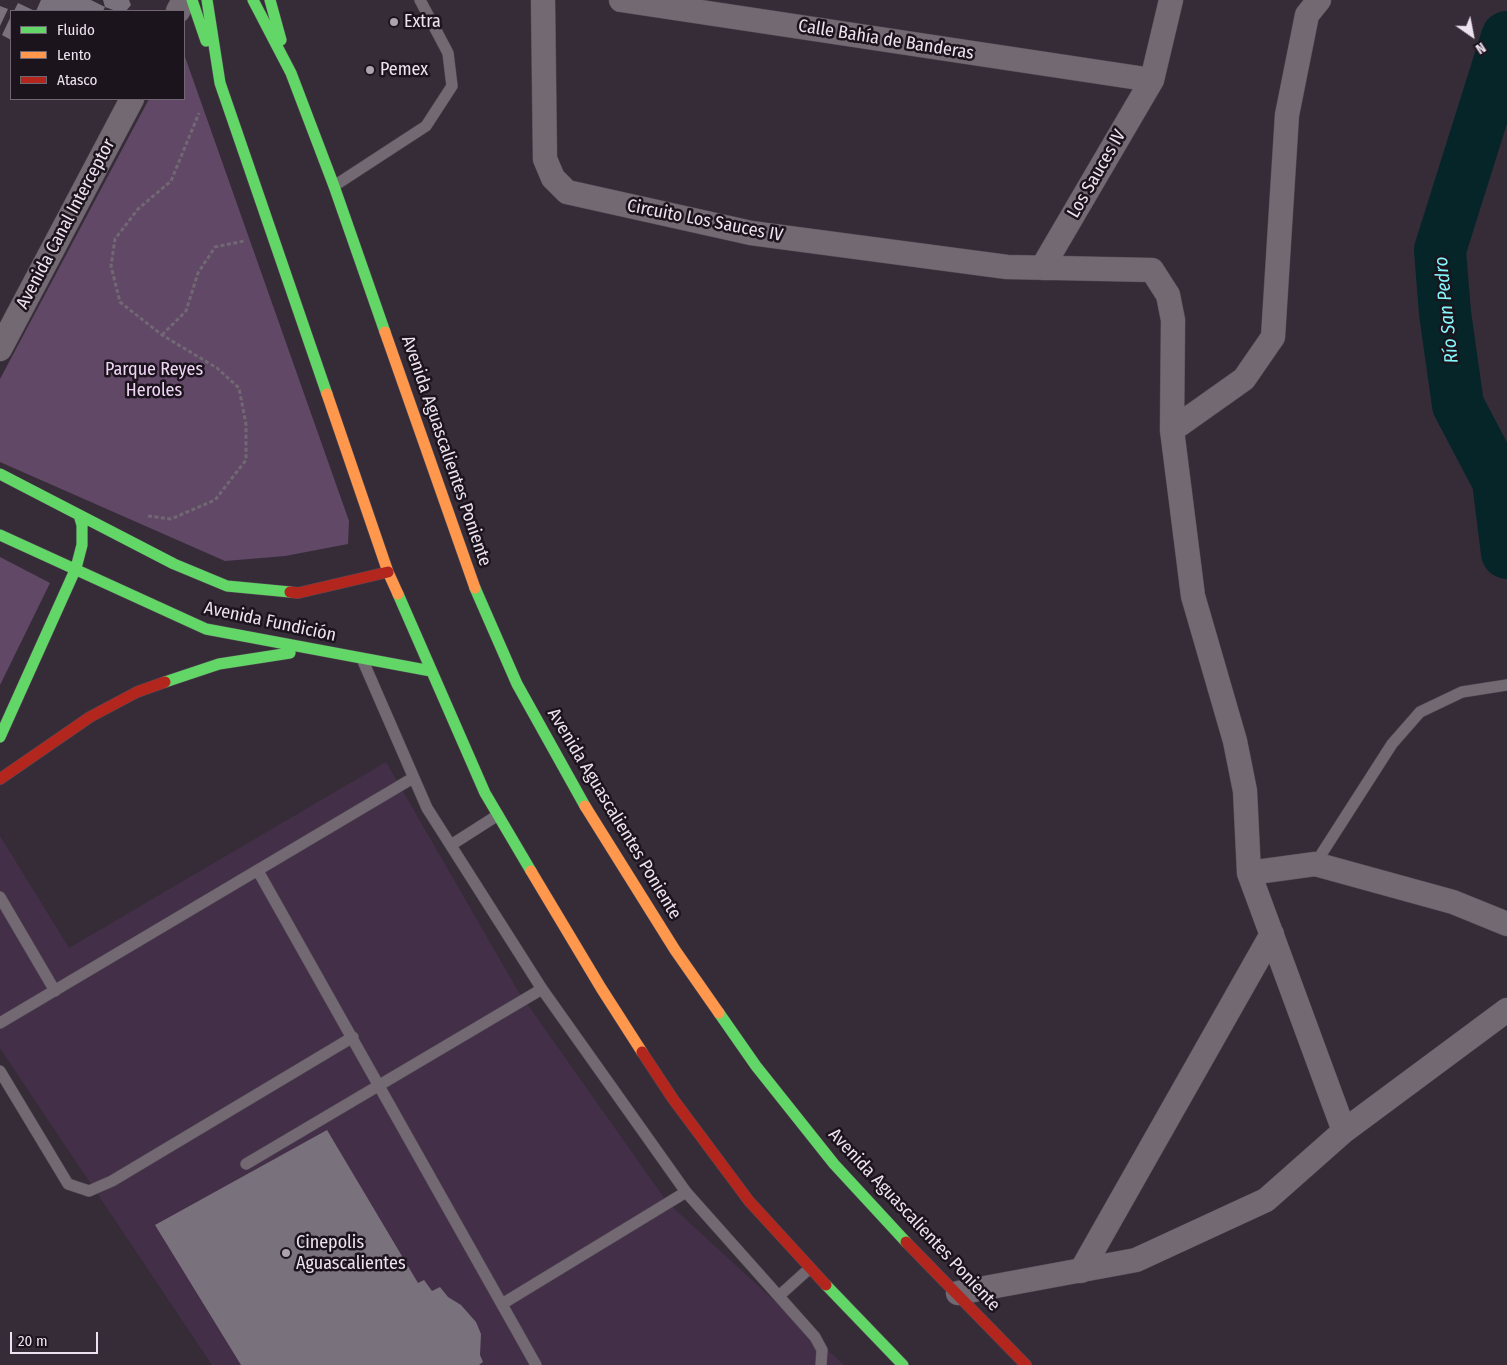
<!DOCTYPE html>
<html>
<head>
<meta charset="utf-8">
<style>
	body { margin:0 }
	#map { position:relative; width:1507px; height:1365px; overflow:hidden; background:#362c38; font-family:"Fira Sans Condensed",sans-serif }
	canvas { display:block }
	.legend { position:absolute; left:10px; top:10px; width:175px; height:90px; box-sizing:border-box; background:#1c141d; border:1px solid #706671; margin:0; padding:6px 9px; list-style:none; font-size:15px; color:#ede2ef }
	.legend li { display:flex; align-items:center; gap:10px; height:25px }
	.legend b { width:25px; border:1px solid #706671 }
	.north { position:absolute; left:1447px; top:10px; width:50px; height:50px; -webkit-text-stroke:4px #1c141d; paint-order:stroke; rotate:147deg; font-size:14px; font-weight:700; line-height:20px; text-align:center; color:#ede2ef }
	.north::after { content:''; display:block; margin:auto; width:18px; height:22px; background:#ede2ef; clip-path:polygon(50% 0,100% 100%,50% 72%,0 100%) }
	.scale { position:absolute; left:10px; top:1332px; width:88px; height:22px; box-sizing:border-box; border:2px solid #ede2ef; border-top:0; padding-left:6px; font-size:15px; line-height:18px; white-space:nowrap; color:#ede2ef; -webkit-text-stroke:4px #1c141d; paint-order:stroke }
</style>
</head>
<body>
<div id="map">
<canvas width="1507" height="1365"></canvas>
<ul class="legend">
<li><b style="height:6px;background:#63d668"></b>Fluido</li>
<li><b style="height:6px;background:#ff974d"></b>Lento</li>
<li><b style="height:6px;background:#b3261e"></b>Atasco</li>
</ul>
<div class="north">N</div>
<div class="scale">20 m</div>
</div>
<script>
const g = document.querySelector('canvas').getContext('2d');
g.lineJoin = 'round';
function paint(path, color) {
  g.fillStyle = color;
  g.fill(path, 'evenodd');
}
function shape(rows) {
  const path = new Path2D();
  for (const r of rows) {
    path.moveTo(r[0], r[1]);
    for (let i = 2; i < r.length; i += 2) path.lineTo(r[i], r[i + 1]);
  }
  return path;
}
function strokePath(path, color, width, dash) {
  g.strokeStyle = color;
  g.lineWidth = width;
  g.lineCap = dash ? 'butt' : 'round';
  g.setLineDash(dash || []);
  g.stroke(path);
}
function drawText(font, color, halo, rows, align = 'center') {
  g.font = font + ' "Fira Sans Condensed",sans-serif';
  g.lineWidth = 5;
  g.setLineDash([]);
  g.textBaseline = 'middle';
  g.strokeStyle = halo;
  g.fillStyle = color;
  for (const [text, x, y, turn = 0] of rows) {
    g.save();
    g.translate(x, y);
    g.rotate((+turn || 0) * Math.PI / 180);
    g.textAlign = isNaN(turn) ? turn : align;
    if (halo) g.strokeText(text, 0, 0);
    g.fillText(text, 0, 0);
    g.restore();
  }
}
paint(shape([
	[386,762,518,991,667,1202,844,1365,212,1365,0,1048,0,836,69,948]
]), '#442f48');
paint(shape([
	[184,54,349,521,348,544,285,556,225,561,0,462,0,379,149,99,184,99],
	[0,557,50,583,0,685]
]), '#624867');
strokePath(shape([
	[1507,37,1440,250,1445,313,1458,405,1498,481,1507,553]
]), '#052528', 52);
paint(shape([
	[41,0,91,0,105,7,103,0,129,0,131,5,126,11,116,11,105,7,103,11,36,11],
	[18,3,35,11,14,11],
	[0,6,8,9,0,26],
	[11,16,11,40,2,35],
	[327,1130,418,1283,424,1280,432,1291,440,1287,448,1297,461,1305,476,1322,481,1334,480,1355,483,1362,479,1365,241,1365,155,1225]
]), '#79717b');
const lane = shape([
	[334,186,426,126,452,86,448,53,420,0],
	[363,661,427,808,542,989,686,1192,815,1337,822,1350,821,1365],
	[451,845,498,815],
	[1315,864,1392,744,1420,712,1462,692,1507,685],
	[258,871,536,1365],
	[0,897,55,991],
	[0,1023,413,778],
	[0,1071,68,1184,89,1191,112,1181,353,1037],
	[246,1164,542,989],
	[780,1295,810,1268],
	[502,1304,686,1192]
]);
const street = shape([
	[543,0,545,159,553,178,567,192,751,233,1007,267,1152,270,1168,295,1173,320,1172,430],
	[621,0,1152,80],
	[178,11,184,0],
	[1042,268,1152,80,1171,0],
	[0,349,132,99],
	[1249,873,1315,864,1453,902,1507,924],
	[1344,1131,1507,1010],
	[1081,1271,1272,934],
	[958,1293,1136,1260,1266,1200,1344,1131,1249,873,1245,791,1235,741,1193,596,1172,430,1244,379,1273,337,1287,115,1307,15,1319,0]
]);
const fast = shape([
	[192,0,206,41],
	[207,0,220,83,327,394],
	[253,0,291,73,334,186,385,332],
	[270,0,281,40],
	[0,474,174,564,227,586,290,592],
	[0,535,206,629,431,671],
	[475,588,517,684,585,806],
	[398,594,485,793,531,871],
	[165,682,219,664,290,653],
	[0,737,76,568,82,545,82,525,79,515],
	[719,1013,756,1066,834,1164,906,1242],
	[826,1285,903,1365]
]);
const slow = shape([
	[385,332,475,588],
	[327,394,388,572,398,594],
	[585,806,675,950,719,1013],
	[531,871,601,988,642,1052]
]);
const jam = shape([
	[290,592,298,593,388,572],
	[0,779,90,717,137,692,165,682],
	[642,1052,673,1099,749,1201,826,1285],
	[906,1242,1026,1365]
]);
strokePath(lane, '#534b55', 12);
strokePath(street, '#534b55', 25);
strokePath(fast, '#534b55', 12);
strokePath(slow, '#534b55', 12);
strokePath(jam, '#534b55', 12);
strokePath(shape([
	[162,335,186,311,198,273,215,247,244,241],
	[148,516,171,519,215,500,246,460,246,424,239,388,217,368,162,335,120,302,111,266,115,239,138,209,171,181,199,113]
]), '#706872', 3, [4, 2.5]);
strokePath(lane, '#726973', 11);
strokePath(street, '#726973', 24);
strokePath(fast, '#63d668', 11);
strokePath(slow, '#ff974d', 11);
strokePath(jam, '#b3261e', 11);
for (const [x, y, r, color] of [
	[394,22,5,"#ada2af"],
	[370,70,5,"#ada2af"],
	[286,1253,5,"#ada2af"]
]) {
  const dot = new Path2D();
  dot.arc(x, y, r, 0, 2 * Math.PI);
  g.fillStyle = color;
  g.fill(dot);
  strokePath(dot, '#1c141d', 2);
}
drawText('18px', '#ede2ef', '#1c141d', [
	["Extra",404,22],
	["Pemex",380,70],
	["Cinepolis",296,1243],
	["Aguascalientes",296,1264]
], 'left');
drawText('18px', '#ede2ef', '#1c141d', [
	["Calle Bahía de Banderas",886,40,9],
	["Los Sauces IV",1097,174,-60],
	["Circuito Los Sauces IV",705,221,11],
	["Avenida Canal Interceptor",66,224,-62],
	["Avenida Aguascalientes Poniente",446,451,71],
	["Avenida Fundición",270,622,12],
	["Avenida Aguascalientes Poniente",614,814,59],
	["Avenida Aguascalientes Poniente",914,1220,47]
]);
drawText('18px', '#f1d5f6', '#1c141d', [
	["Parque Reyes",154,370],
	["Heroles",154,391]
]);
drawText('italic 19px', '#85f8fd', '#1c141d', [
	["Río San Pedro",1447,310,-96]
]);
</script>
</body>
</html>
